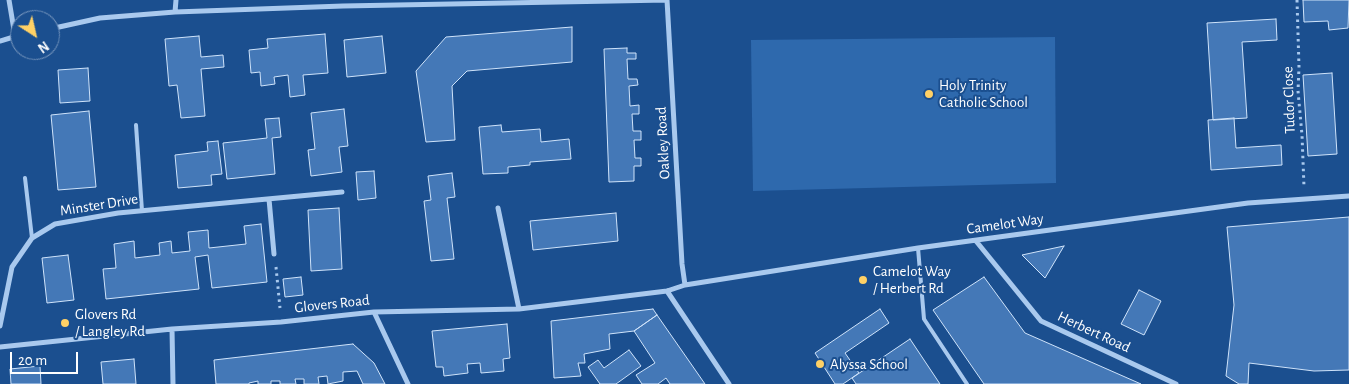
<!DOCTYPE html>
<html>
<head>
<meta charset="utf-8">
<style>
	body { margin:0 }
	#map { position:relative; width:1349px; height:384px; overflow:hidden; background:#1b4f8f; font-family:"Alegreya Sans",sans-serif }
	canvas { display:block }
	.north { position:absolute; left:10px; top:10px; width:50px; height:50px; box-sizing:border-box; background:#1b4f8f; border:1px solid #7695bc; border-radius:50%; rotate:145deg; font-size:14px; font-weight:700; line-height:20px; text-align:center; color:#fff }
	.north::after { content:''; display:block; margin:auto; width:18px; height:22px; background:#ffd166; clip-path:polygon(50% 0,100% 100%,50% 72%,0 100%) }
	.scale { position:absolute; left:10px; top:352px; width:68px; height:22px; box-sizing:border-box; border:2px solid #fff; border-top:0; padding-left:6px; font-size:15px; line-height:18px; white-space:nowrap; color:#fff; -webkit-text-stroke:4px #1b4f8f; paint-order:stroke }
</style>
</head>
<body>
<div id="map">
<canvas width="1349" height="384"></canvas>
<div class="north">N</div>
<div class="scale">20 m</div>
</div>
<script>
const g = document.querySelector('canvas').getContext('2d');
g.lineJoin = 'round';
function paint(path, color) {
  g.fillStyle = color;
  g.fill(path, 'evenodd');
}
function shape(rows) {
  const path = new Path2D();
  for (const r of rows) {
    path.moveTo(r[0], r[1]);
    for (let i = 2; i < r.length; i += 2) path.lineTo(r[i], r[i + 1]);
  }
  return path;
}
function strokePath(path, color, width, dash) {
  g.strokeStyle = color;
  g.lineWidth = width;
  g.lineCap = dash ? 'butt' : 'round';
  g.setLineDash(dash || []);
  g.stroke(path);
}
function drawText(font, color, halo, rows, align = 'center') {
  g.font = font + ' "Alegreya Sans",sans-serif';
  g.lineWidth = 4;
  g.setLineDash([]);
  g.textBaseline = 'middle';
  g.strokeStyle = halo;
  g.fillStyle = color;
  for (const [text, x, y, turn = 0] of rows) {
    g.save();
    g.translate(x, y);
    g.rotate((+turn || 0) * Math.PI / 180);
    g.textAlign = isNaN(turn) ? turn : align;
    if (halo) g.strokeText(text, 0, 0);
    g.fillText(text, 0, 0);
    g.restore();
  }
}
paint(shape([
	[1055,37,1056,183,753,191,751,40]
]), '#2e69ad');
const building = shape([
	[1303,0,1349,0,1348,28,1329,30,1328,21,1304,22,1303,0],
	[1276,19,1277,40,1242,42,1247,118,1213,120,1207,23,1276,19],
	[572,27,572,62,467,71,452,86,455,140,426,142,416,71,446,37,572,27],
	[325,34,328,73,303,75,305,95,290,97,288,75,274,77,275,84,261,86,260,72,251,73,249,50,268,48,267,39,325,34],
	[199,36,201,57,223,55,224,67,201,69,205,116,181,118,177,85,169,86,165,39,199,36],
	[382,36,386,73,347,77,344,40,382,36],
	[627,48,627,53,636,53,636,59,627,59,628,79,637,79,638,85,629,86,630,106,639,105,639,114,632,114,633,131,641,131,641,140,634,140,635,158,641,158,641,166,634,166,634,181,609,182,604,49,627,48],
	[88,68,90,101,60,103,58,70,88,68],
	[1332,73,1337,154,1308,156,1303,75,1332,73],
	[344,109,348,146,339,147,342,172,311,176,308,150,315,149,311,113,344,109],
	[89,111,96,187,58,190,51,115,89,111],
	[279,118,281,137,272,138,275,174,227,179,223,143,267,138,265,119,279,118],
	[1234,118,1236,148,1281,145,1282,165,1211,170,1208,120,1234,118],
	[501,125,502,132,540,129,541,142,569,139,571,159,530,162,530,165,508,167,508,173,483,174,479,127,501,125],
	[218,141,222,174,211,175,212,185,178,188,175,155,208,151,207,142,218,141],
	[374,171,376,198,358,200,356,172,374,171],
	[452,173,455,197,447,198,454,259,431,261,424,201,431,200,428,176,452,173],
	[339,208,342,269,311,271,308,210,339,208],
	[616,213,618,241,533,250,530,221,616,213],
	[1349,217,1349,370,1314,371,1249,363,1248,384,1239,384,1226,376,1234,305,1227,227,1349,217],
	[261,224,267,282,212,288,208,255,195,257,199,289,106,299,103,269,116,268,114,244,134,241,135,258,160,255,159,243,171,241,172,253,190,251,188,232,208,230,209,248,246,244,244,226,261,224],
	[1064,246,1045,278,1022,255,1064,246],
	[68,255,74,300,47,303,42,258,68,255],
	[301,277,303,295,285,297,283,279,301,277],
	[984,277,1025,333,1141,384,984,384,933,310,984,277],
	[1139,290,1161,301,1144,335,1121,324,1139,290],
	[653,309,657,315,634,331,609,334,610,349,584,354,585,363,578,363,581,376,554,378,551,321,653,309],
	[880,309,889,323,845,353,859,373,843,384,835,384,815,353,880,309],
	[657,315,705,384,670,384,666,378,658,384,642,384,636,375,655,363,634,331,657,315],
	[507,324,510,358,503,359,504,371,481,373,480,363,467,364,468,373,444,376,443,367,436,367,432,331,507,324],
	[910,339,940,384,856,384,852,378,910,339],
	[353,344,374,363,385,384,363,384,357,371,343,372,343,381,328,384,327,376,318,377,319,384,304,384,304,379,295,379,296,384,280,384,280,381,271,381,271,384,258,384,258,381,249,383,249,384,216,384,214,360,353,344],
	[629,350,641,366,616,384,600,384,588,367,598,360,604,368,629,350],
	[134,359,136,384,103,384,101,362,134,359],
	[40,366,41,384,11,384,10,369,40,366]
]);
paint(building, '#4478b7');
strokePath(building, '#cfe3fa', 1);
strokePath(shape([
	[1297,0,1299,67,1298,91,1302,135,1304,187],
	[276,267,280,308]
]), '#a9c9ee', 3, [2.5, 4]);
strokePath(shape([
	[136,125,142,211],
	[25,178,32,238],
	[918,248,924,319,967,384]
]), '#a9c9ee', 4);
strokePath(shape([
	[9,0,15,36],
	[175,12,176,0],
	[50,29,100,18,175,12,343,6,667,0,682,264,685,285],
	[0,41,20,35],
	[269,199,274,254],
	[498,208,519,309],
	[976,241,1041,321,1176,384],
	[667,291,729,384],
	[374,312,408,384],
	[0,326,12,267,32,238,55,224,118,213,342,192],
	[172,329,173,384],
	[0,347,172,329,281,322,374,312,519,309,667,291,685,285,918,248,1248,203,1349,196]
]), '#a9c9ee', 5);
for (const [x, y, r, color] of [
	[929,94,5,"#ffd166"],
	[863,280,5,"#ffd166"],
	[65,323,5,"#ffd166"],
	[820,364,5,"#ffd166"]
]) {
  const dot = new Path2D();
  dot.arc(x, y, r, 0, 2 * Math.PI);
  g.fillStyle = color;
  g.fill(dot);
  strokePath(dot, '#1b4f8f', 2);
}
drawText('15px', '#fff', '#1b4f8f', [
	["Holy Trinity",939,85],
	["Catholic School",939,102],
	["Camelot Way",873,271],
	["/ Herbert Rd",873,288],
	["Glovers Rd",75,314],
	["/ Langley Rd",75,331],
	["Alyssa School",830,364]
], 'left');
drawText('15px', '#fff', '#1b4f8f', [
	["Tudor Close",1289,100,-92],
	["Oakley Road",663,143,-93],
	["Minster Drive",99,205,-9],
	["Camelot Way",1005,224,-8],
	["Glovers Road",332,304,-6],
	["Herbert Road",1094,332,25]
]);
</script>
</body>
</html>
